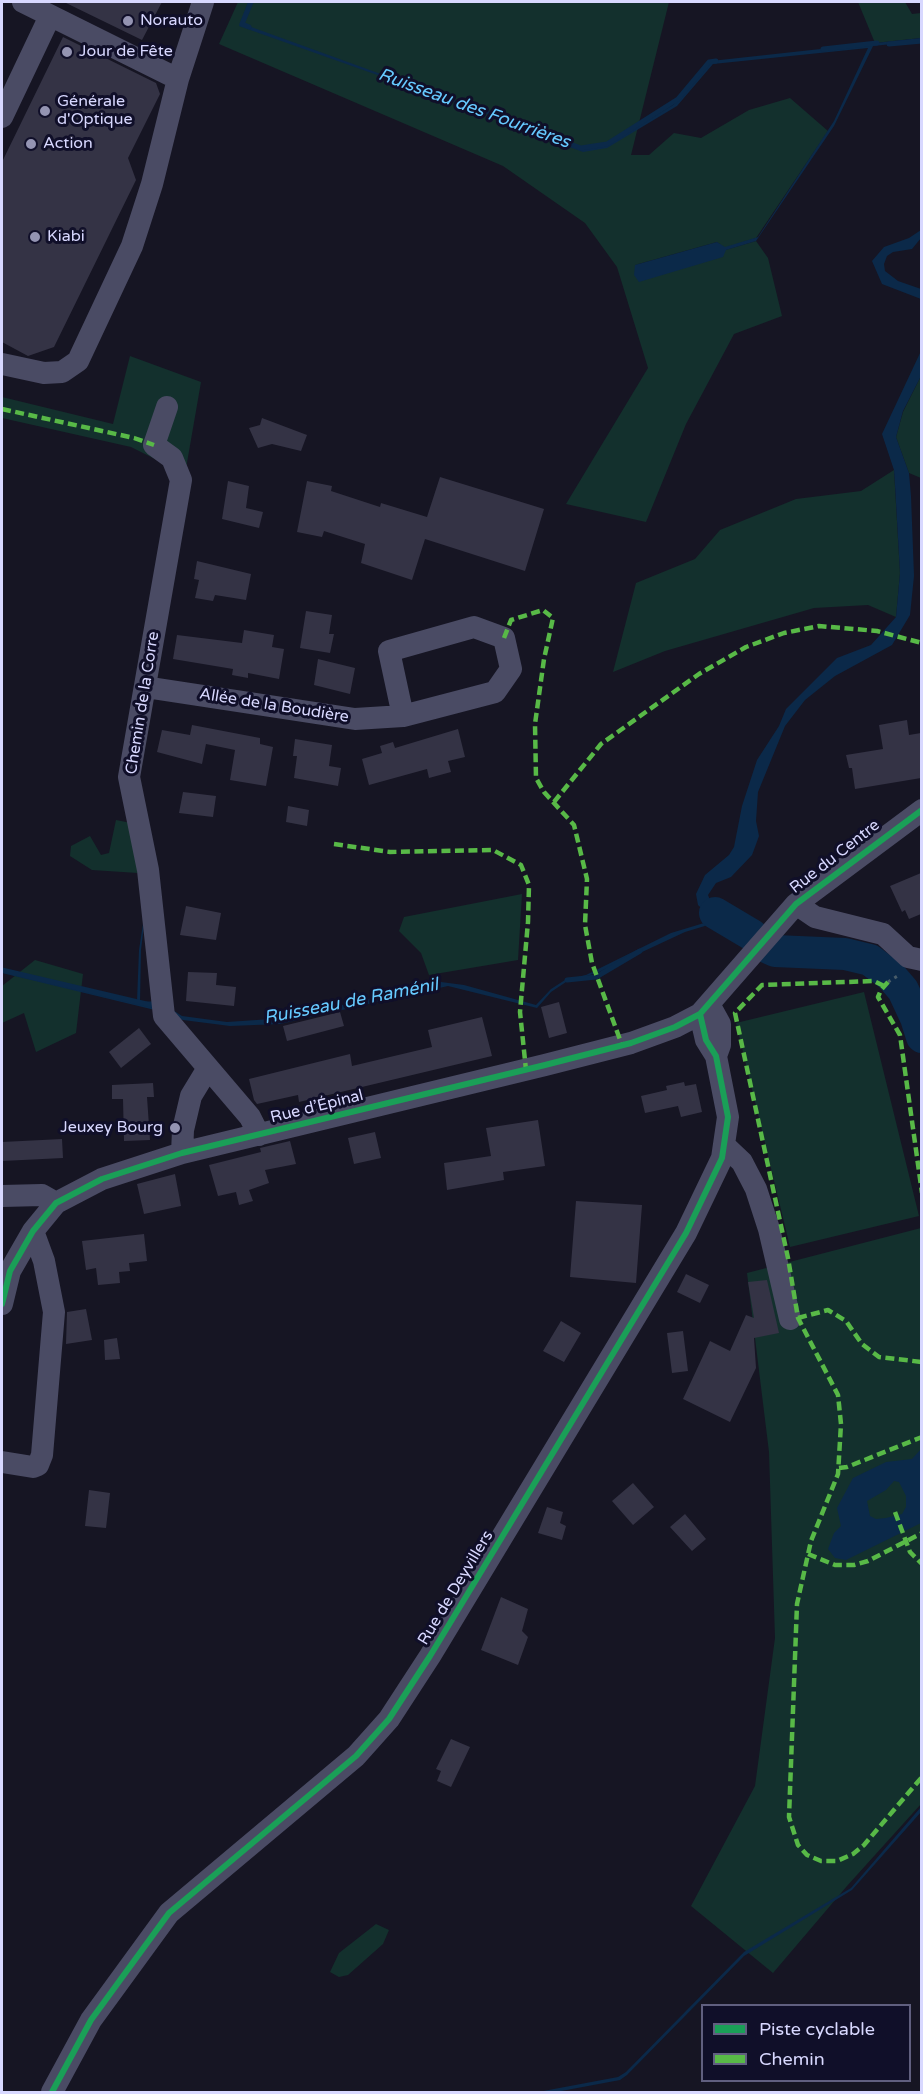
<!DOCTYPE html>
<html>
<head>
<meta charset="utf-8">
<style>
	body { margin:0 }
	#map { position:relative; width:923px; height:2094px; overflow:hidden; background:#161523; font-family:"Varela Round",sans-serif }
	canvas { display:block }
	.frame { position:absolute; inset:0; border:3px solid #d8d8ff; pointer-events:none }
	.legend { position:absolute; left:701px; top:2004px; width:210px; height:78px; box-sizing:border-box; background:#100f29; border:2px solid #605f7f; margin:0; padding:8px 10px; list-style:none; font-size:18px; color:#d8d8ff }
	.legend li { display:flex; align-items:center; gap:12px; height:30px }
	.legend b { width:30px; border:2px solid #605f7f }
</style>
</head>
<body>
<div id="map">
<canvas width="923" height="2094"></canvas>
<div class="frame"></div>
<ul class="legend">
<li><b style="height:8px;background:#1a9f57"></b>Piste cyclable</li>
<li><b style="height:8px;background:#58b947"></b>Chemin</li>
</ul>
</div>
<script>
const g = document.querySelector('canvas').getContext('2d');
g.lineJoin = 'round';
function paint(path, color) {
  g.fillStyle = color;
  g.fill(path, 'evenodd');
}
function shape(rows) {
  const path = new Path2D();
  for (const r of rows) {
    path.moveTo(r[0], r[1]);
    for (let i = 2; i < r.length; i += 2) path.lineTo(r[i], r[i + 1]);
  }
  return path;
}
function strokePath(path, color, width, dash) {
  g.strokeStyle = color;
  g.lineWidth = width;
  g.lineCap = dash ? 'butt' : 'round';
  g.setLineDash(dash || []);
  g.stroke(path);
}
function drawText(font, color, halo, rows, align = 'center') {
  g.font = font + ' "Varela Round",sans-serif';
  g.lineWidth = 6;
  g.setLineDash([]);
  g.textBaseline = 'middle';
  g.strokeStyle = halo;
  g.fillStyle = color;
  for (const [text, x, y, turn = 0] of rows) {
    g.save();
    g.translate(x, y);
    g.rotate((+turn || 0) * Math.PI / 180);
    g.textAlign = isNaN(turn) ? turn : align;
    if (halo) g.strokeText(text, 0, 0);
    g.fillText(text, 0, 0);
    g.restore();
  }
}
paint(shape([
	[238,2,669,2,631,155,649,155,674,133,701,138,749,110,790,98,828,131,756,238,725,248,717,242,635,265,725,250,756,241,768,258,782,316,734,334,686,424,646,522,566,504,648,368,617,267,585,223,503,166,219,44],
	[858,2,905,2,912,14,921,13,921,38,875,43],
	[130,356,201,382,132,780,131,823,138,873,92,870,70,856,71,846,90,836,101,855,109,853,116,820,131,823,124,795,124,755,173,500,172,477,165,464,131,447,2,418,2,397,113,424],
	[921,376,921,478,909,473,896,437,903,412],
	[894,470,900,573,896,617,868,605,814,608,665,651,613,672,636,583,695,559,720,530,796,499,861,491],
	[522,894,518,960,429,975,421,953,399,931,404,917],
	[35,960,83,974,76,1033,36,1052,24,1013,2,1023,2,986],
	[864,992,919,1216,790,1247,736,1023],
	[921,1228,921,1804,847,1886,773,1973,691,1906,755,1786,775,1638,769,1452,747,1273],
	[376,1924,389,1930,383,1944,348,1975,339,1977,330,1972,339,1953]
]), '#13302d');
paint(shape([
	[248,2,251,2,243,24,447,98,495,113,513,123,581,148,607,144,673,105,711,61,921,38,921,41,873,46,834,126,756,241,726,250,723,257,639,282,634,275,635,265,717,242,725,247,758,237,834,121,868,48,713,64,677,106,607,148,583,152,512,126,493,116,239,26],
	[921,230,921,238,912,249,893,252,887,256,884,264,885,271,898,281,921,289,921,299,882,284,872,261,884,247,909,238],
	[921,351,921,376,903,411,896,437,909,473,911,496,914,576,910,615,892,645,835,676,805,700,785,726,758,792,756,821,759,836,755,847,752,855,731,877,716,883,708,895,713,907,744,918,758,929,748,941,718,922,685,932,597,973,566,982,551,992,537,1008,448,986,280,1024,230,1026,183,1020,159,1011,2,973,2,970,137,1001,139,950,148,891,141,950,140,1002,159,1001,182,1016,227,1022,286,1018,441,982,464,985,536,1005,551,989,565,980,586,975,671,933,714,920,698,905,696,894,705,875,729,855,734,847,742,806,757,760,779,726,786,709,837,658,871,645,896,617,900,573,895,485,894,470,882,434],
	[921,1449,921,1523,846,1560,835,1558,828,1549,834,1533,841,1526,837,1508,853,1478,886,1462,912,1459],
	[894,1481,899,1482,906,1496,906,1507,902,1514,886,1518,876,1519,870,1516,867,1501,886,1490],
	[921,1807,921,1812,852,1890,744,1956,627,2075,620,2080,556,2092,538,2092,618,2077,626,2072,744,1952,851,1888]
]), '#0b2949');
strokePath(shape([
	[249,27,242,24,251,2],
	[889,44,922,41],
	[823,49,877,43],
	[542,134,581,148,607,144,678,99,709,62,716,61],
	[2,970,155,1006],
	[567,980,596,977,640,951]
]), '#0b2949', 5);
strokePath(shape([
	[715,913,752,935,764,946,775,951,845,954,870,960,891,976,903,990,916,1018,922,1037]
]), '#0b2949', 32);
paint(shape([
	[64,2,162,2,142,40],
	[63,37,156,83,160,94,128,158,136,180,54,347,28,356,2,342,2,162],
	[262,418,307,435,301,451,272,444,258,448,249,428,260,425],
	[440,477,544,509,525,571,425,539,412,580,361,563,365,544,324,531,322,537,297,532,307,481,332,486,331,491,380,507,381,503,427,517],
	[228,481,249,486,246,508,263,512,259,528,222,519],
	[197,561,251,574,246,600,215,595,213,601,195,598,199,580,194,579],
	[306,611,332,615,329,634,334,634,330,653,300,648],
	[244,630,274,635,272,647,284,649,279,679,248,673,248,678,232,675,233,669,173,659,177,635,242,643],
	[318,659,355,668,350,694,314,685],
	[907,720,909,735,921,733,921,778,855,789,852,768,849,768,846,755,883,749,879,725],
	[192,725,260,738,260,744,273,747,266,786,230,780,235,750,206,744,202,764,157,752,162,730,190,735],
	[458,729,465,757,448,761,451,772,429,778,427,769,369,785,362,759,382,753,380,746,393,742,395,748],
	[295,739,332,745,329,766,341,768,338,786,294,778,297,756,293,756],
	[183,792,216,796,213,817,179,813],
	[288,806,309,810,307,826,286,822],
	[921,873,921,914,909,919,905,910,902,912,890,886],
	[186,906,221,913,216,940,180,935],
	[188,972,217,973,216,985,236,987,234,1006,186,1001],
	[559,1002,567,1033,549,1038,541,1007],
	[340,1012,344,1026,287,1041,283,1026],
	[482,1017,492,1056,299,1102,298,1095,257,1104,254,1100,249,1079,350,1054,352,1066,432,1047,428,1030],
	[139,1028,151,1044,121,1068,109,1052],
	[684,1082,685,1086,696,1084,702,1112,681,1117,678,1106,645,1113,641,1096,667,1090,666,1086],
	[153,1083,154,1097,147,1097,150,1140,124,1141,123,1099,112,1099,112,1085],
	[538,1120,545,1166,503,1172,504,1180,447,1190,444,1163,491,1156,486,1128],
	[375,1132,381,1158,354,1164,348,1138],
	[62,1139,63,1158,2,1161,2,1142],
	[290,1141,296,1164,265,1170,269,1183,249,1190,253,1201,239,1205,236,1192,218,1196,209,1165,261,1152,260,1148],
	[175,1174,181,1206,144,1214,137,1184],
	[576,1201,642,1205,636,1283,570,1277],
	[144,1234,147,1261,129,1263,130,1271,119,1272,120,1283,98,1285,96,1268,86,1270,82,1241],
	[686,1274,709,1285,700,1303,677,1292],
	[767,1280,779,1333,754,1338,756,1368,730,1422,683,1399,710,1341,730,1351,746,1315,754,1318,748,1282],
	[86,1309,92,1340,66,1344,67,1312],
	[561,1321,581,1333,564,1362,543,1351],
	[683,1331,688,1371,672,1373,667,1333],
	[117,1338,120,1359,105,1360,104,1340],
	[633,1483,654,1507,633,1525,612,1501],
	[89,1490,110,1493,106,1528,85,1526],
	[547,1507,563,1512,560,1523,566,1526,562,1540,538,1533],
	[685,1514,706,1539,692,1551,670,1527],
	[501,1597,528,1609,522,1631,528,1637,518,1665,481,1650],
	[451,1739,470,1747,451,1787,437,1781,441,1771,436,1769]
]), '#343345');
strokePath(shape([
	[888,982,899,975]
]), '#495c69', 3, [3, 4.5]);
strokePath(shape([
	[178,79,203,2],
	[2,117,50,16],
	[2,364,44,373,62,372,78,361,132,246,152,184,178,79,23,2],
	[167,407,154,445,172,458,181,480,129,777,148,870,164,1016,250,1117,259,1135],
	[145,687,355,719,403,716,495,692,511,669,504,638,474,627,389,651,403,716],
	[796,904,815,917,883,934,908,957,922,960],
	[709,1004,720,1024,720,1045,716,1056],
	[724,1145,742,1162,756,1189,769,1229,790,1319],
	[182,1153,183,1130,191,1096,208,1068],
	[2,1196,42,1195,56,1203],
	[2,1304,10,1271,33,1231,56,1203,102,1179,182,1153,545,1065,631,1043,675,1027,700,1014,796,904,922,810],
	[2,1462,33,1467,38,1465,42,1455,54,1312,44,1261,33,1231],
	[52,2092,91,2020,169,1913,356,1756,389,1719,430,1656,686,1233,722,1158,728,1117,716,1056,706,1040,700,1014]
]), '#4a4b64', 22);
strokePath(shape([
	[2,409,134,438,154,445],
	[504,638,511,620,543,610,553,618,544,659,535,724,536,778,544,792,574,825,587,879,585,925,592,963,622,1045],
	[554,802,601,744,699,674,746,647,784,633,819,626,877,631,922,643],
	[334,844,390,852,493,850,521,865,529,885,528,922,520,1012,526,1070],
	[888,982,881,990,878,997,900,1035,922,1193],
	[884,986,874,981,762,985,735,1013,788,1258,798,1318,838,1395,841,1424,838,1474,811,1541,797,1604,789,1817,798,1845,807,1855,821,1861,837,1861,853,1854,864,1845,922,1777],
	[798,1318,828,1310,846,1321,862,1344,879,1357,922,1362],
	[839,1468,847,1467,922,1437],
	[895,1512,910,1552,922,1564],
	[808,1554,835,1565,854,1565,868,1561,922,1533]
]), '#58b947', 4.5, [9, 4.5]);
strokePath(shape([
	[2,1304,10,1271,33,1231,56,1203,102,1179,182,1153,545,1065,631,1043,675,1027,700,1014,796,904,922,810],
	[52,2092,91,2020,169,1913,356,1756,389,1719,430,1656,686,1233,722,1158,728,1117,716,1056,706,1040,700,1014]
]), '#1a9f57', 6);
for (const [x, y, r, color] of [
	[128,21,6,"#9494b2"],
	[67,52,6,"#9494b2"],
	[45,111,6,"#9494b2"],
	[31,144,6,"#9494b2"],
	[35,237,6,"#9494b2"],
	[175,1128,6,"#9494b2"]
]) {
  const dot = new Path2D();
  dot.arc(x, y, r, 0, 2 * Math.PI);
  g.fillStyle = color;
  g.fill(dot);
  strokePath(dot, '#100f29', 2);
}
drawText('16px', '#d8d8ff', '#100f29', [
	["Norauto",140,21],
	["Jour de Fête",79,52],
	["Générale",57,102],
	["d'Optique",57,120],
	["Action",43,144],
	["Kiabi",47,237],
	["Jeuxey Bourg",163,1128,"right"]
], 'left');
drawText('16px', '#d8d8ff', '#100f29', [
	["Chemin de la Corre",143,703,-81],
	["Allée de la Boudière",274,706,9],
	["Rue du Centre",835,857,-38],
	["Rue d’Épinal",317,1107,-14],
	["Rue de Deyvillers",456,1588,-59]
]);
drawText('italic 18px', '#66caff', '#100f29', [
	["Ruisseau des Fourrières",474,109,20],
	["Ruisseau de Raménil",351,1002,-11]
]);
</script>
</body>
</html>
